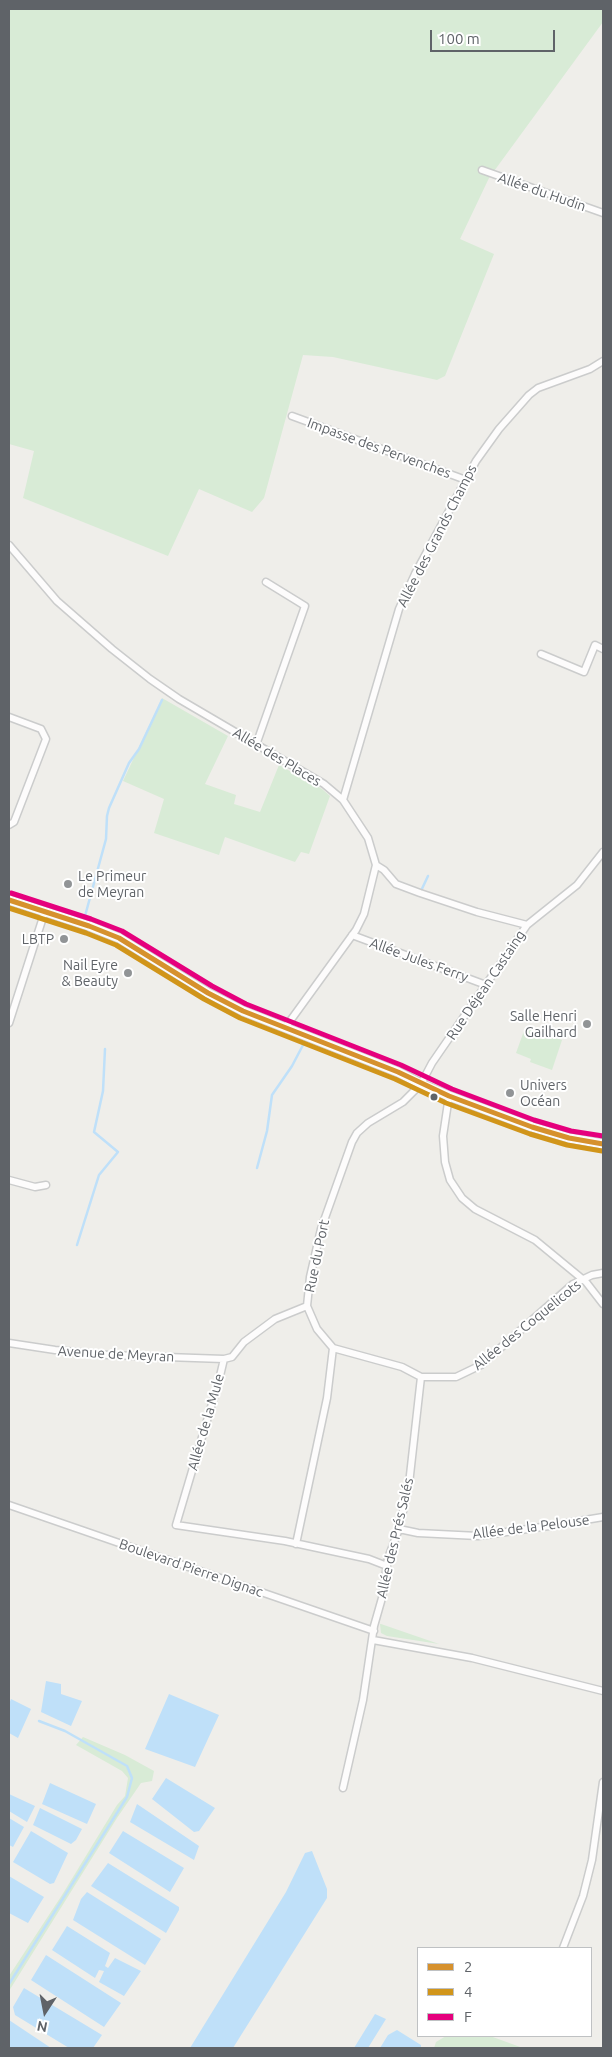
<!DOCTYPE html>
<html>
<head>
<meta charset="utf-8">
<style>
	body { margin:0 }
	#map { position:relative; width:612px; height:2057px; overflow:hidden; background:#efeeea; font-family:Ubuntu,sans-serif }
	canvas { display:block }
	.frame { position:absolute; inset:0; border:10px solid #5f6368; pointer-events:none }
	.legend { position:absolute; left:417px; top:1947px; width:175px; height:90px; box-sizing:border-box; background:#fff; border:1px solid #bfc1c3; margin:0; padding:6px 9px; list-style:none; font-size:15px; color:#5f6368 }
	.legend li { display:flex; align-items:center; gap:10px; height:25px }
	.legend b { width:25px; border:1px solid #bfc1c3 }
	.north { position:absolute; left:20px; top:1987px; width:50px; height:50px; -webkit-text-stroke:4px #fff; paint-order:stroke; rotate:191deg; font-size:14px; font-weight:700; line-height:20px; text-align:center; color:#5f6368 }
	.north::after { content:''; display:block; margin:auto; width:18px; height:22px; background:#5f6368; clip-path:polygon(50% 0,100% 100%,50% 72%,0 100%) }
	.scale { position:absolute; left:430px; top:30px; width:125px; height:22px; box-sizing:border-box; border:2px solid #5f6368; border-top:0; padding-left:6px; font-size:15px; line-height:18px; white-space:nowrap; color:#5f6368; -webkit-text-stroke:4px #fff; paint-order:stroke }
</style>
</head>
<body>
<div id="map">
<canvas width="612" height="2057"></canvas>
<div class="frame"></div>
<ul class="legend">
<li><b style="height:6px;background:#d6912d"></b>2</li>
<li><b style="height:6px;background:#d1951a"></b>4</li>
<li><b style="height:6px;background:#e5007d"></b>F</li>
</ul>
<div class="north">N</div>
<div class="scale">100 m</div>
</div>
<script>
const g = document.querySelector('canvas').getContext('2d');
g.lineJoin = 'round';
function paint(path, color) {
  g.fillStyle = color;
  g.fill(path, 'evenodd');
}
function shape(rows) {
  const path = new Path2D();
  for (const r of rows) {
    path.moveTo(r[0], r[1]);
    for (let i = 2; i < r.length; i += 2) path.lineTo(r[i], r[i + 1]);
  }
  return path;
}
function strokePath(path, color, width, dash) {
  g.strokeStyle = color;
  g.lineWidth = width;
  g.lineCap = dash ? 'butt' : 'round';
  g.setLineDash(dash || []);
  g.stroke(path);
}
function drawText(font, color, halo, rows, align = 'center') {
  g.font = font + ' Ubuntu,sans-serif';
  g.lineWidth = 4;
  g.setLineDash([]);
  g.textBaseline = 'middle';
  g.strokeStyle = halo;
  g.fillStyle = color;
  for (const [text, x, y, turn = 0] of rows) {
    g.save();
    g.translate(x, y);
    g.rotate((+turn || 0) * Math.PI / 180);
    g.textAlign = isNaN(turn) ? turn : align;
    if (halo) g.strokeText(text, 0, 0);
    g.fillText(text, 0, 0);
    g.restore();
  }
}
paint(shape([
	[9,9,603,9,603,22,489,178,460,239,494,254,445,376,437,380,333,357,303,355,264,498,252,512,199,489,168,556,23,498,34,451,9,444],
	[162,698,228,736,205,784,236,795,234,804,260,812,279,765,322,789,330,796,309,854,301,852,295,862,225,837,219,855,154,833,164,799,123,781],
	[525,1028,562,1040,552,1070,530,1062,531,1059,516,1053],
	[380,1624,381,1624,439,1644,387,1636,381,1633],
	[83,1737,125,1755,154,1771,152,1781,141,1783,117,1818,9,1991,9,1976,62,1895,117,1805,125,1796,128,1778,122,1771,76,1745],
	[446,2036,490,2036,523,2048,434,2048,436,2042]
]), '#d8ebd6');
paint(shape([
	[46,1681,61,1684,61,1694,82,1701,71,1726,41,1712],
	[169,1694,219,1715,195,1767,145,1749],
	[11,1699,31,1709,18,1738,9,1733,9,1704],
	[166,1778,215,1808,199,1831,194,1832,152,1799],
	[50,1783,96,1804,87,1824,42,1804],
	[9,1794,35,1806,27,1822,9,1811],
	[137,1804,199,1846,194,1860,130,1822],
	[40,1808,82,1829,76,1840,71,1844,33,1825],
	[9,1818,24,1827,13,1847,9,1845],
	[31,1831,68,1853,54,1883,50,1884,13,1862],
	[123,1831,184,1868,170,1892,109,1853],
	[312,1851,327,1889,327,1898,233,2048,190,2048,286,1892,305,1853],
	[108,1863,179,1907,179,1910,166,1933,91,1886],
	[9,1876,44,1897,28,1923,9,1913],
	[87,1892,161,1939,145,1965,73,1920,81,1899],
	[67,1926,110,1953,105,1966,108,1968,115,1958,141,1971,124,1996,99,1982,104,1971,99,1970,95,1978,52,1950],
	[46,1955,121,2003,104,2027,31,1980],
	[24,1988,102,2035,93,2048,69,2048,15,2015,13,2007],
	[375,2014,386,2019,368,2048,354,2048],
	[9,2020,51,2048,9,2048],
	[397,2030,421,2045,421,2048,380,2048,388,2035]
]), '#bfe0f9');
strokePath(shape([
	[420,893,428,876],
	[85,916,106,839,107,816,109,808,129,763,139,749,162,700],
	[257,1168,267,1131,272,1095,292,1066,303,1045],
	[77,1245,99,1175,118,1152,94,1132,103,1091,105,1049],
	[9,1984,127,1797,132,1778,127,1766,65,1731,39,1721]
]), '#bfe0f9', 2.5);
const street = shape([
	[482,170,603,213],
	[292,416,466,480],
	[9,545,57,601,112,649,150,679,179,699,324,784,343,800,368,838,376,865,364,914,356,930,285,1028],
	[541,654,584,672,595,645,603,649],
	[9,717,41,729,46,739,14,822,9,825],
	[256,745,305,606,266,582],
	[343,800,399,609,415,574,476,461,499,429,529,395,538,388,590,369,603,361],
	[603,852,577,885,527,925,432,1063,421,1084,403,1102,368,1123,357,1133,352,1142,321,1229,310,1277,307,1306,317,1329,333,1348,402,1367,421,1377,456,1377,481,1365,573,1284,592,1275,603,1273],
	[376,865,384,870,396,884,420,893,477,912,527,925],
	[352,935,486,985],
	[9,1023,45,911],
	[449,1096,443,1136,445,1162,450,1180,462,1198,475,1209,535,1240,586,1282,603,1304],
	[9,1180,35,1187,46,1185],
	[307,1306,275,1319,244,1342,232,1357,224,1359,219,1380,176,1525,285,1541,369,1559,387,1566],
	[9,1343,55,1350,108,1355,224,1359],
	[9,1505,374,1631],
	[399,1529,418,1533,478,1536,549,1526,603,1517],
	[296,1544,327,1398,333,1348],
	[373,1640,472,1658,603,1691],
	[343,1788,363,1700,374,1626,382,1598,388,1558,399,1529,409,1484,421,1377],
	[563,1948,583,1896,592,1860,603,1782]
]);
const secondary = shape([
	[9,900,89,926,119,938,208,993,243,1011,398,1072,421,1084,449,1096,532,1127,569,1138,603,1144]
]);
strokePath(street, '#cbcccc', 9);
strokePath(secondary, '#cacacb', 11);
strokePath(street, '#fdfcfc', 6);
strokePath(secondary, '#fdfcfc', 9);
strokePath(shape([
	[9,900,89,926,119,938,208,993,243,1011,398,1072,449,1096,532,1127,569,1138,603,1144]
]), '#d6912d', 5);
strokePath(shape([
	[9,908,86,933,116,945,204,999,240,1018,395,1079,446,1103,530,1134,567,1145,602,1151]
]), '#d1951a', 5);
strokePath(shape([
	[11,893,91,919,122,931,212,986,246,1004,401,1065,452,1089,534,1120,571,1131,603,1136]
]), '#e5007d', 5);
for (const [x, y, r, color] of [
	[68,884,5,"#919496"],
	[64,939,5,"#919496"],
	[128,973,5,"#919496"],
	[587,1024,5,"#919496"],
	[510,1093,5,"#919496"],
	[434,1097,4.5,"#5f6368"]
]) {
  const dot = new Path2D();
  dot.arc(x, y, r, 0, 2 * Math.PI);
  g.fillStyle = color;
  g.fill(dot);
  strokePath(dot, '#fff', 2);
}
drawText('14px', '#5f6368', '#fff', [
	["Allée du Hudin",542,192,19],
	["Impasse des Pervenches",379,448,20],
	["Allée des Grands Champs",437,536,-63],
	["Allée des Places",277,757,31],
	["Allée Jules Ferry",419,960,20],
	["Rue Déjean Castaing",486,985,-56],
	["Rue du Port",317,1256,-78],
	["Allée des Coquelicots",527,1325,-39],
	["Avenue de Meyran",116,1354,3],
	["Allée de la Mule",206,1422,-74],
	["Allée de la Pelouse",531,1527,-7],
	["Allée des Prés Salés",395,1538,-77],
	["Boulevard Pierre Dignac",191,1568,19]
]);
drawText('14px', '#5f6368', '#fff', [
	["Le Primeur",78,876,"left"],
	["de Meyran",78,892,"left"],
	["LBTP",54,939],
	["Nail Eyre",118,965],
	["& Beauty",118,981],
	["Salle Henri",577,1016],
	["Gailhard",577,1032],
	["Univers",520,1085,"left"],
	["Océan",520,1101,"left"]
], 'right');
</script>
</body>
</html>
